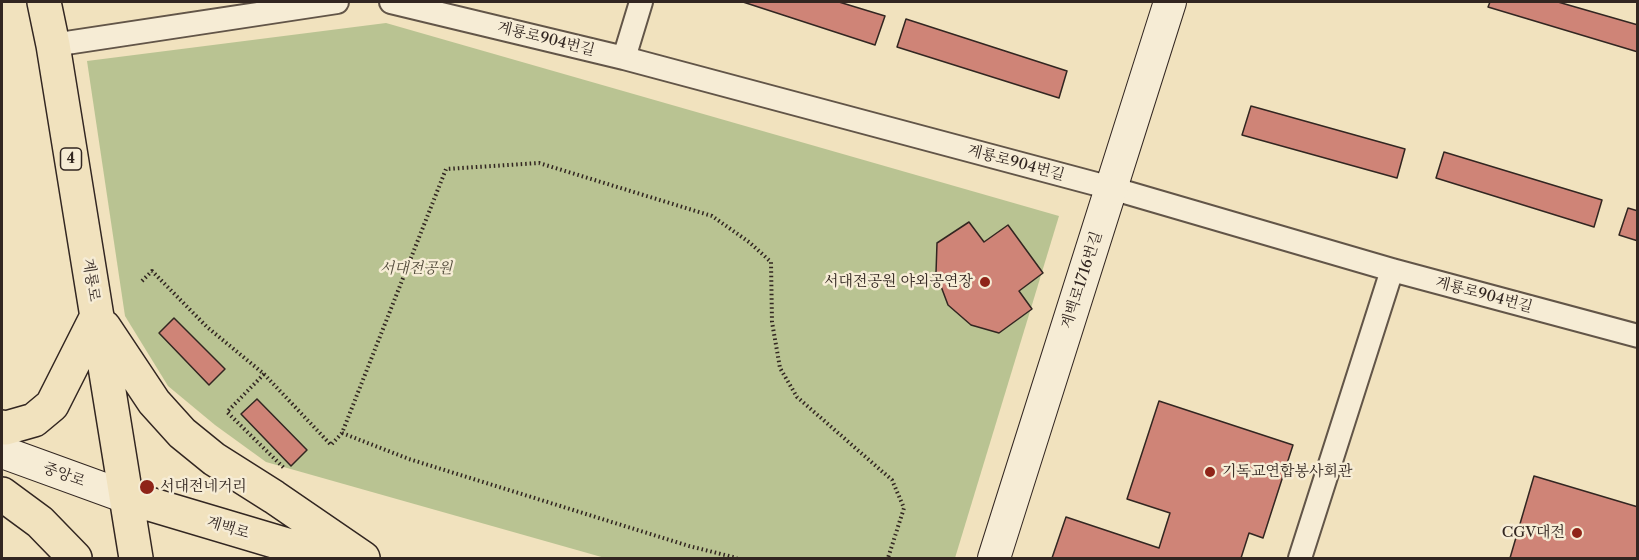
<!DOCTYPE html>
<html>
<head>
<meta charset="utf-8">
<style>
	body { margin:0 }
	#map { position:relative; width:1639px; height:560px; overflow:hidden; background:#f1e2be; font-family:"Libre Caslon Text",serif }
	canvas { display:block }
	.frame { position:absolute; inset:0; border:3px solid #322621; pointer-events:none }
</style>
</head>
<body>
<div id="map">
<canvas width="1639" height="560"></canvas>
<div class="frame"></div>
</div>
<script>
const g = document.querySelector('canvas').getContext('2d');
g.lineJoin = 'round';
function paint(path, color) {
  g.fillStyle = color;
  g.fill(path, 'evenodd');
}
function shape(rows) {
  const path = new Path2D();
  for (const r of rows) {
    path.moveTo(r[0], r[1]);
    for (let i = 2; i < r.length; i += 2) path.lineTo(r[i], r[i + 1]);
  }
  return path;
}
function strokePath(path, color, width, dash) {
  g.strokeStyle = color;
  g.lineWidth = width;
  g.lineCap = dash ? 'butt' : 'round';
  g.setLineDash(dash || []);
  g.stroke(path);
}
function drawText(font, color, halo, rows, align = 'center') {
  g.font = font + ' "Libre Caslon Text","Noto Serif KR",serif';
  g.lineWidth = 5;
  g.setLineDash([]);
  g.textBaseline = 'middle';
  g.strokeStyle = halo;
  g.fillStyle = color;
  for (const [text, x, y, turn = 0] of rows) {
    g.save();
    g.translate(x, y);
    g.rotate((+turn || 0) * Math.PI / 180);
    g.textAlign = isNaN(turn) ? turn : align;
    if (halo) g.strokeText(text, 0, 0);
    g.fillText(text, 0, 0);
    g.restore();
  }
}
paint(shape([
	[386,23,1059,216,955,558,605,558,266,462,215,425,168,386,125,316,87,61]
]), '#b9c392');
const building = shape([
	[743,2,839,2,885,16,875,45,743,2],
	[1490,2,1558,2,1638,25,1638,52,1488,7,1490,2],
	[906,19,1067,71,1059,98,897,47,906,19],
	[1251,106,1405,149,1397,178,1242,135,1251,106],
	[1444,152,1602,200,1594,227,1436,178,1444,152],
	[1628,208,1638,211,1638,241,1619,235,1628,208],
	[969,222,984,242,1008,225,1043,273,1019,291,1032,309,999,333,971,325,948,305,936,273,937,243,969,222],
	[174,318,225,369,209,385,159,333,174,318],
	[257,399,307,450,291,466,241,414,257,399],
	[1159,401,1293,445,1263,538,1249,533,1241,558,1052,558,1066,517,1159,548,1170,513,1127,499,1159,401],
	[1534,476,1638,507,1638,558,1510,558,1534,476]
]);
paint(building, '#cf8477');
strokePath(building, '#322621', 1.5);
const street = shape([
	[391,2,624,58,1111,188,1392,270,1638,336],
	[53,45,337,2],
	[624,58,641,2],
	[1300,558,1392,270]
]);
const secondary = shape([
	[2,452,126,497],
	[994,558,1170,2]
]);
const primary = shape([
	[44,2,53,45,136,558],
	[104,327,154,402,182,433,214,459,274,497,363,558],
	[2,427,6,428,34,420,52,405,97,316],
	[2,494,40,522,75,558],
	[126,497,331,558]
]);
strokePath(street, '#625548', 26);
strokePath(secondary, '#322621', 34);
strokePath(primary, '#322621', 36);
strokePath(shape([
	[142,281,152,271,207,327,264,374,331,445,342,433,446,169,539,163,712,216,749,242,771,262,772,322,780,368,797,397,892,480,904,508,888,558],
	[264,374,227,412,285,469],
	[342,433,409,459,689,546,737,558]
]), '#322621', 4, [1.5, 3]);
strokePath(street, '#f6ecd5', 22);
strokePath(secondary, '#f6ecd5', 32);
strokePath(primary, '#f1e2be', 33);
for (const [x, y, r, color] of [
	[985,282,6,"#8f2418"],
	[1210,472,6,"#8f2418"],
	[147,487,8,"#8f2418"],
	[1577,533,6,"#8f2418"]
]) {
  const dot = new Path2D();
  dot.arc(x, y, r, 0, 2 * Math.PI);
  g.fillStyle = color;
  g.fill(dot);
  strokePath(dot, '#f6ecd5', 2);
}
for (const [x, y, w] of [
	[71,159,21]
]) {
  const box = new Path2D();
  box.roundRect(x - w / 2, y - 11, w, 22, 4.5);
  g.fillStyle = '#f6ecd5';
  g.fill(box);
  strokePath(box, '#322621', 1.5);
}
drawText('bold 14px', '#322621', null, [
	["4",71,159]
]);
drawText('15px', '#322621', '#f6ecd5', [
	["계룡로904번길",546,39,14],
	["계룡로904번길",1016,163,15],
	["계룡로",91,280,81],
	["계백로1716번길",1082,280,-72],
	["계룡로904번길",1484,295,15],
	["중앙로",64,475,20],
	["계백로",228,528,17]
]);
drawText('italic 15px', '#544d3d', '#f6ecd5', [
	["서대전공원",416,269]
]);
drawText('15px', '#322621', '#f6ecd5', [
	["서대전공원 야외공연장",973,282],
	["기독교연합봉사회관",1222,472,"left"],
	["서대전네거리",160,487,"left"],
	["CGV대전",1565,533]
], 'right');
</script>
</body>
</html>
